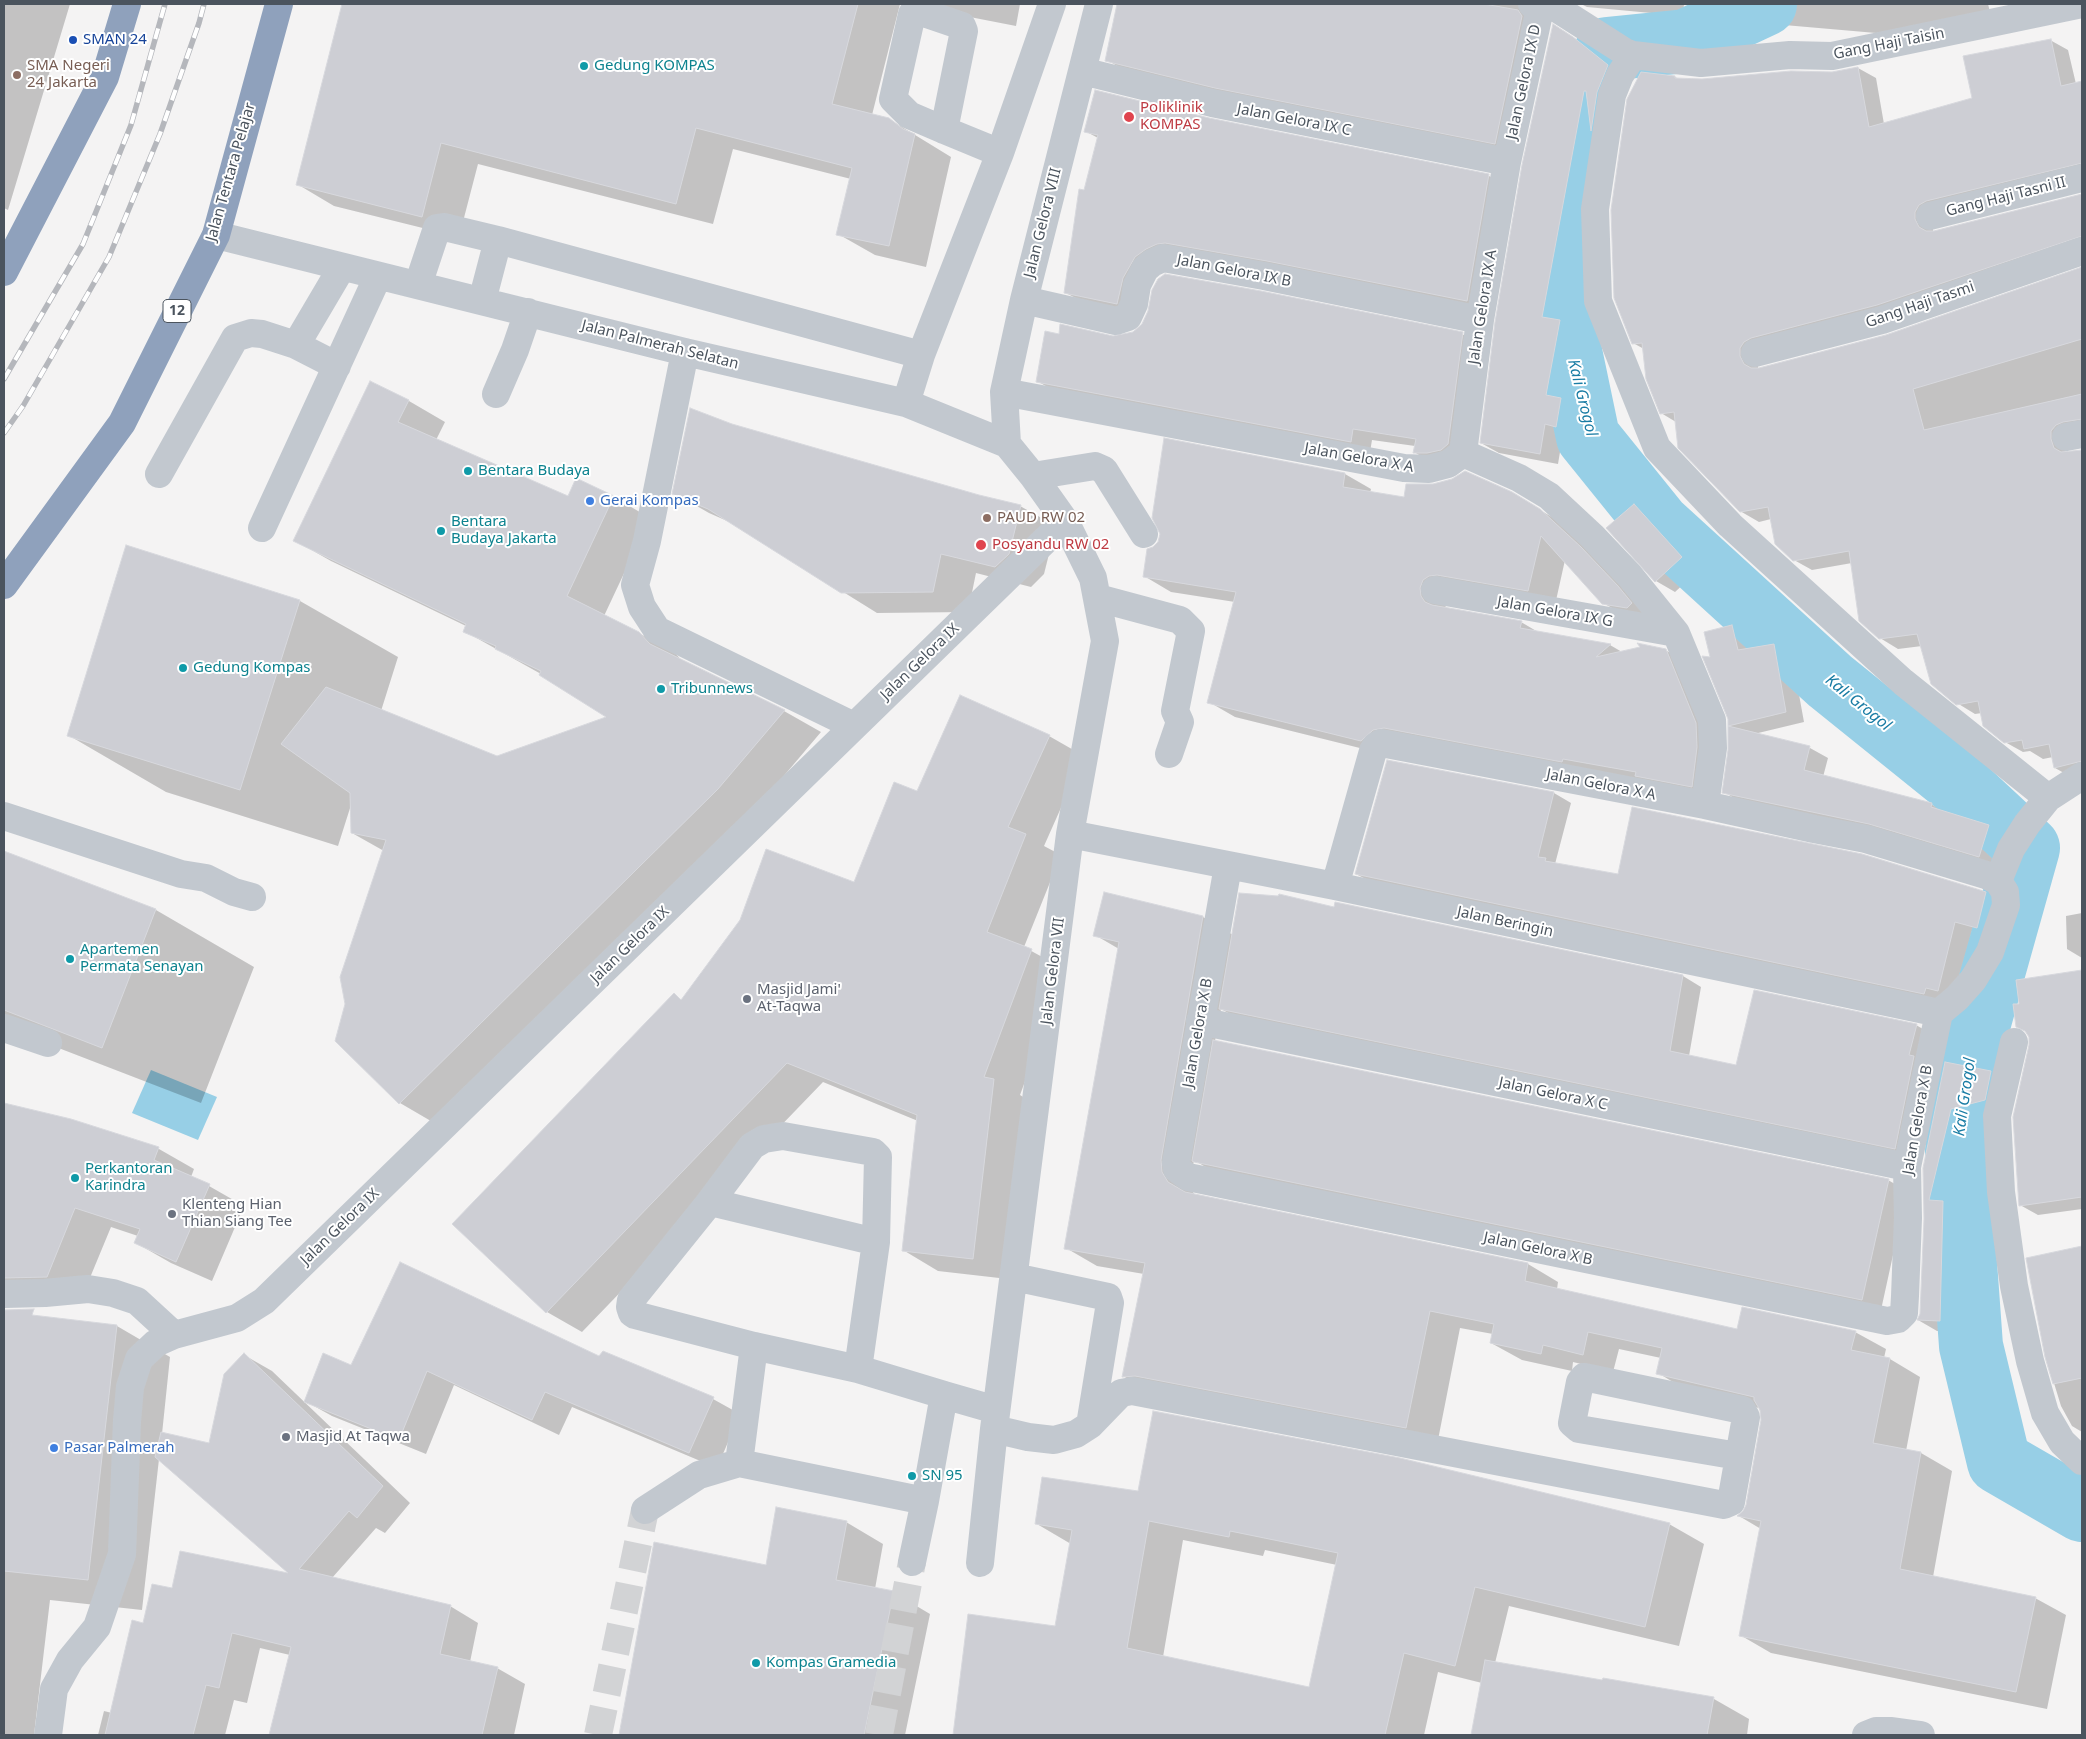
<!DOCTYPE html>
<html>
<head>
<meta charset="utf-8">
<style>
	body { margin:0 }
	#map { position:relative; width:2086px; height:1739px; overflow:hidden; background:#f4f3f3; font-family:"Noto Sans",sans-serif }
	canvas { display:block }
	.frame { position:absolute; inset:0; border:5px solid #4b545e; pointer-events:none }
</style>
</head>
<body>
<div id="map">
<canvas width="2086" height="1739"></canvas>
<div class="frame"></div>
</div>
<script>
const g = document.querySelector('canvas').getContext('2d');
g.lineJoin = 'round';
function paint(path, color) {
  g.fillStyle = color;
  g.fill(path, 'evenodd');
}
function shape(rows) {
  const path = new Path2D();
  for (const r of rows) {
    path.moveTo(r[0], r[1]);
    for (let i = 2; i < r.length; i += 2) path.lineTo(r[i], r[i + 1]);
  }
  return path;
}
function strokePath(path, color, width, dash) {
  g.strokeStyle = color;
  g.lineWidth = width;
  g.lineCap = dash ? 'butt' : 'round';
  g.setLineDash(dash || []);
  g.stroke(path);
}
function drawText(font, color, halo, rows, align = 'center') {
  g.font = font + ' "Noto Sans",sans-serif';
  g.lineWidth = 4;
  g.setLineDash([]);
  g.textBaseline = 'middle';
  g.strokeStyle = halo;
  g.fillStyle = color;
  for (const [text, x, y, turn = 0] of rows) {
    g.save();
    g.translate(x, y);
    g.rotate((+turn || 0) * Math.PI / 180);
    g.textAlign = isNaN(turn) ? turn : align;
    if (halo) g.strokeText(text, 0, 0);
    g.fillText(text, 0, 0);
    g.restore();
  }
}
paint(shape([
	[151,1070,217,1097,198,1140,132,1113]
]), '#97cfe6');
paint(shape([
	[4,4,70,4,8,210,4,208],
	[343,4,900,4,872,115,889,119,951,157,926,267,875,255,838,234,851,179,733,149,713,224,478,164,459,237,334,206,297,184],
	[903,4,1020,4,1016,26],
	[1117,4,1534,4,1512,153,1234,97,1124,70,1107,60],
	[1581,4,1684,4,1683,16,1587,7],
	[1795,4,1988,4,1992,20,1876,33,1784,25,1766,15,1766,10],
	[1571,36,1591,49,1625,77,1596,133,1560,322,1577,332,1565,401,1579,409,1574,436,1563,434,1558,464,1499,453,1481,443],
	[2050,40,2068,50,2076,84,2082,83,2082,176,1933,223,1933,233,2082,195,2082,250,1758,359,1758,370,1886,336,2082,269,2082,431,2069,443,2068,452,2069,454,2082,451,2082,775,2073,778,2055,768,2053,757,2043,759,2030,751,2023,752,2005,742,1982,713,1975,714,1957,703,1922,646,1898,649,1880,638,1852,563,1812,570,1794,560,1771,519,1759,522,1740,511,1676,422,1661,413,1644,349,1633,343,1675,77,1679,79,1702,80,1832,73,1858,68,1876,78,1884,124,1974,99],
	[1209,120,1489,176,1507,186,1486,311,1165,259,1135,314,1085,303,1066,293,1085,191,1098,138,1085,131],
	[1462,334,1481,345,1467,455,1433,463,1414,452,1415,446,1372,440,1370,452,1056,392,1037,381,1060,335,1113,338],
	[370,382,409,401,445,422,436,440,568,497,576,480,614,497,650,518,604,616,639,633,676,654,682,661,784,711,821,732,755,810,436,1124,400,1103,384,851,352,833,351,805,338,846,166,792,68,735,127,547,300,601,398,657,381,711,497,757,608,717,541,674,464,631,466,626,331,561,294,540],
	[732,425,979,496,1020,506,1056,526,1044,574,1031,587,976,573,968,612,877,613,734,524,709,513,674,493],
	[1165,440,1345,474,1371,489,1370,493,1405,498,1538,509,1566,525,1657,619,1630,618,1603,603,1565,560,1555,605,1445,603,1446,609,1521,622,1538,632,1610,645,1622,652,1665,650,1692,665,1718,801,1388,755,1235,717,1209,702,1235,602,1171,592,1144,576,1153,548,1159,542,1161,534],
	[1634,505,1653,516,1700,569,1675,592,1656,581],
	[1731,627,1749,637,1752,649,1774,645,1792,656,1804,722,1754,734,1810,748,1828,758,1823,777,1931,804,1948,814,1989,826,2007,837,1998,866,1742,803,1724,792,1730,750,1729,719,1712,659],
	[1049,736,1084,756,1044,846,1061,855,1024,947,1066,970,1020,1095,1028,1100,1008,1279,938,1271,903,1250,918,1121,823,1082,582,1332,547,1312,454,1224,674,995,682,1000,854,884,918,792],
	[1388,761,1554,793,1571,803,1555,864,1619,875,1985,894,2002,903,1994,936,1972,931,1954,1000,1941,1003,1373,883,1356,874],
	[4,852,156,910,254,967,201,1103,43,1042,4,1020],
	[1105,893,1203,917,1233,935,1335,908,1683,976,1701,987,1689,1056,1737,1066,1916,1025,1935,1036,1913,1158,1239,1019,1221,1009,1215,1041,1888,1180,1907,1191,1881,1310,1212,1171,1194,1160,1191,1179,1192,1190,1195,1196,1528,1264,1558,1282,1557,1289,1738,1331,1855,1332,1886,1349,1884,1358,1890,1359,1920,1377,1906,1451,1921,1453,1952,1471,1933,1577,2035,1598,2066,1615,2047,1709,1771,1653,1740,1635,1761,1529,1739,1516,1748,1505,1763,1420,1759,1408,1688,1391,1658,1373,1661,1358,1619,1349,1613,1372,1573,1362,1572,1371,1522,1360,1491,1343,1493,1334,1460,1328,1437,1445,1154,1394,1123,1376,1144,1274,1097,1266,1066,1248,1119,949,1095,935],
	[2082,913,2082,958,2067,949,2066,916],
	[2082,971,2082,1209,2038,1215,2020,1205,2031,1045,2017,982],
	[1946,1064,1991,1072,2010,1083,2004,1110,1970,1119,1949,1205,1962,1213,1959,1331,1937,1331,1918,1320,1921,1314,1925,1219],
	[4,1105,71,1121,159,1149,194,1169,191,1177,209,1186,244,1206,212,1281,171,1263,136,1243,138,1236,111,1227,82,1297,4,1285],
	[2082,1247,2082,1432,2072,1426,2061,1406,2046,1357,2027,1259],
	[4,1313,117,1326,170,1357,162,1434,210,1444,244,1355,272,1371,410,1503,385,1533,376,1528,332,1578,450,1606,478,1623,470,1662,497,1668,525,1684,514,1735,270,1735,290,1655,260,1648,247,1703,234,1700,225,1735,98,1735,104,1711,112,1713,144,1624,173,1590,293,1575,159,1459,142,1610,50,1600,34,1735,4,1735],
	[600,1357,713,1399,740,1414,717,1468,572,1407,559,1435,454,1385,426,1454,332,1416,305,1401,352,1366],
	[1139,1492,1669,1524,1704,1544,1679,1646,1509,1606,1495,1663,1604,1682,1604,1679,1714,1699,1749,1719,1747,1735,1473,1735,1482,1683,1438,1672,1424,1735,954,1735,969,1615,1057,1627,1071,1544,1037,1524],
	[1183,1540,1263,1556,1265,1550,1337,1565,1310,1688,1163,1657],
	[846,1522,883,1544,875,1589,893,1592,930,1614,905,1735,621,1735,655,1544,767,1567]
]), '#0003');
strokePath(shape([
	[1765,4,1686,41,1607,49,1590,102,1579,166,1553,270,1588,437,1659,525,1830,681,1969,793,2028,848,1971,1051,1957,1151,1971,1346,1999,1462,2082,1510]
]), '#97cfe6', 64);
const building = shape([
	[342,4,858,4,832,104,889,118,903,129,915,134,889,246,836,235,852,168,696,128,676,204,441,143,422,217,296,185,342,4],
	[1117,4,1484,4,1518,10,1522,16,1495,144,1215,88,1105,61,1117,4],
	[1553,24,1573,37,1608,65,1597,92,1591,131,1586,91,1584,91,1542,317,1560,320,1546,395,1561,398,1556,427,1545,424,1540,454,1480,443,1495,322,1522,165,1553,24],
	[2051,39,2061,86,2082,81,2082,163,1926,201,1919,205,1915,212,1915,219,1919,227,1926,231,1934,231,2082,194,2082,236,1877,305,1751,338,1744,342,1740,348,1740,356,1744,364,1751,368,1759,368,1886,335,2082,267,2082,339,1913,389,1924,430,2082,394,2082,419,2063,422,2056,425,2051,431,2051,439,2054,448,2061,452,2082,450,2082,761,2054,768,2049,744,2024,749,2022,740,2004,743,1983,726,1978,701,1956,705,1931,684,1917,634,1879,639,1859,621,1849,551,1793,561,1775,544,1768,507,1740,512,1678,448,1674,412,1660,414,1646,379,1642,343,1632,344,1614,298,1611,210,1627,99,1641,72,1675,76,1675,78,1702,79,1791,71,1832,72,1858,67,1869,127,1972,98,1963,56,2051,39],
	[1095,90,1209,118,1489,174,1467,301,1267,261,1165,243,1157,244,1146,249,1135,257,1123,278,1117,304,1064,293,1079,189,1084,190,1098,135,1084,132,1095,90],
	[1165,274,1261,291,1463,332,1448,444,1441,450,1427,453,1413,453,1416,439,1353,429,1351,442,1036,382,1045,331,1059,334,1060,324,1113,336,1133,332,1142,324,1148,311,1152,290,1158,279,1165,274],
	[370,381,409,400,398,422,568,496,576,478,614,496,567,596,639,632,650,644,785,710,718,789,399,1104,335,1041,345,1004,340,977,386,840,351,833,350,793,281,744,326,687,497,756,606,717,539,675,541,671,495,649,496,646,463,632,466,624,293,541,370,381],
	[690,408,732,424,979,495,1021,505,1009,554,995,567,941,554,933,592,841,593,708,509,672,494,690,408],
	[1164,438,1345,473,1343,487,1404,497,1406,484,1433,484,1452,479,1465,471,1512,492,1540,509,1581,547,1618,586,1632,603,1627,608,1602,604,1541,536,1528,591,1437,575,1429,576,1423,580,1420,588,1421,596,1425,602,1432,605,1522,621,1520,628,1611,644,1596,657,1640,647,1637,643,1666,649,1696,723,1697,747,1692,787,1635,776,1636,772,1563,759,1562,762,1384,728,1373,730,1361,741,1207,703,1236,592,1143,577,1147,549,1153,547,1158,542,1160,534,1152,518,1164,438],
	[1634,504,1682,557,1655,582,1606,528,1634,504],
	[126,545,300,600,240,790,67,736,126,545],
	[1732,625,1738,650,1774,644,1786,712,1728,726,1810,746,1804,770,1932,803,1931,807,1989,825,1979,857,1869,824,1722,793,1728,750,1728,719,1702,656,1710,657,1704,632,1732,625],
	[960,695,1050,735,1008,827,1026,834,987,932,1032,949,984,1077,994,1079,973,1259,902,1251,917,1115,787,1063,546,1313,452,1224,674,993,681,1000,740,920,766,849,854,882,894,782,917,791,960,695],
	[1387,760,1554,792,1538,857,1546,858,1545,861,1618,874,1632,807,1862,854,1980,890,1986,892,1977,928,1955,922,1938,991,1926,988,1924,994,1355,874,1387,760],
	[4,851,156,909,102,1048,4,1010,4,851],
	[1104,892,1203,916,1161,1160,1162,1172,1168,1182,1185,1192,1528,1263,1525,1281,1737,1329,1742,1307,1856,1331,1851,1350,1890,1358,1873,1443,1921,1452,1900,1569,2036,1597,2016,1692,1739,1636,1761,1521,1737,1516,1743,1511,1746,1505,1761,1420,1760,1410,1754,1400,1754,1397,1656,1374,1662,1348,1588,1332,1583,1355,1543,1345,1541,1354,1490,1343,1494,1324,1430,1311,1406,1428,1135,1376,1122,1377,1145,1263,1064,1249,1119,942,1093,936,1104,892],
	[1239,893,1278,896,1279,894,1334,907,1335,902,1683,975,1670,1051,1736,1065,1754,990,1917,1024,1909,1055,1914,1056,1895,1149,1219,1009,1239,893],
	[2082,970,2082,1197,2019,1206,2013,1117,2029,1045,2029,1037,2025,1031,2016,1027,2013,1004,2019,1004,2016,980,2082,970],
	[1213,1040,1889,1179,1862,1300,1194,1162,1192,1161,1213,1040],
	[1945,1062,1991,1071,1985,1100,1951,1109,1929,1200,1943,1201,1940,1321,1917,1320,1920,1314,1924,1219,1923,1168,1945,1062],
	[4,1103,71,1119,159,1147,154,1160,210,1184,176,1262,134,1243,140,1229,75,1208,47,1277,4,1278,4,1103],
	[2082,1246,2082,1378,2053,1384,2045,1357,2026,1258,2082,1246],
	[400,1262,599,1356,603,1351,714,1397,689,1453,545,1392,532,1420,427,1371,399,1440,304,1402,323,1353,351,1365,400,1262],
	[34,1309,32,1315,117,1325,88,1580,4,1571,4,1310,34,1309],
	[244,1353,383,1486,357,1518,349,1511,299,1569,451,1605,440,1654,498,1667,482,1735,269,1735,291,1647,232,1633,219,1688,206,1685,193,1735,105,1735,132,1620,143,1623,152,1584,172,1588,180,1551,288,1573,155,1457,161,1432,209,1443,224,1374,244,1353],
	[1153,1411,1400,1458,1670,1523,1645,1627,1475,1587,1455,1666,1404,1653,1385,1735,953,1735,968,1614,1055,1626,1072,1530,1035,1524,1042,1477,1138,1491,1153,1411],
	[1149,1521,1229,1537,1230,1531,1338,1553,1309,1687,1127,1648,1149,1521],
	[776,1507,847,1521,836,1580,894,1591,864,1735,619,1735,654,1542,766,1565,776,1507],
	[1485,1660,1602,1680,1603,1678,1714,1697,1707,1735,1471,1735,1485,1660]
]);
paint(building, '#cdced4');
strokePath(building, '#d7d8dd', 1);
strokePath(shape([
	[598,1735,645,1510],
	[879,1735,912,1562]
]), '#d2d3d5', 28, [28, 14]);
strokePath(shape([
	[1535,5,1546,4,1556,8,1625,52,1633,55,1701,63,1790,55,1832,56,2082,4],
	[1633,55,1620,75,1612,95,1595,209,1598,301,1657,448,1730,525,1903,682,2048,798],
	[1082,71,1212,103,1507,162],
	[944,130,964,31,962,26,918,11,912,14,893,99,909,115,944,130,1000,153],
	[1930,216,2082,178],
	[216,235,685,352,906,403,1007,444,1033,476,1065,521,1093,578,1105,641,1070,834,994,1429,980,1563],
	[418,285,437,228,444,227,498,240,921,355],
	[1024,300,1116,321,1128,317,1134,304,1137,285,1145,269,1152,263,1163,258,1264,276,1480,320],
	[482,301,498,240],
	[296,345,342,267],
	[685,352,647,541,635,585,642,607,657,630,854,726],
	[1755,353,1882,320,2082,251],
	[1004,392,1404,468,1429,469,1448,464,1463,453,1519,478,1549,496,1592,536,1630,576,1676,633,1712,720,1713,748,1705,805],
	[496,394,515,350,528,312],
	[906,403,921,355,1000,153,1052,4],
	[2066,437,2082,434],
	[1007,444,1004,392,1024,300,1099,4],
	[1463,453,1480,320,1507,162,1538,18,1538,12,1535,5,1532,4],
	[159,474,235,338,251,333,262,334,296,345,337,366],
	[1033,476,1095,466,1104,470,1144,534],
	[262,528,378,276],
	[1435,590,1676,633],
	[1098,598,1180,620,1191,631,1175,711,1180,722,1169,754],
	[4,816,181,874,206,878,234,892,252,897],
	[1070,834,1335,886,1939,1013],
	[1228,866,1176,1163,1177,1169,1188,1177,1887,1321,1898,1319,1904,1313,1905,1296,1908,1218,1907,1167,1939,1013],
	[1998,881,2011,849,2027,824,2048,798,2082,776],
	[1335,886,1373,751,1376,746,1381,743,1705,805,1814,829,1866,839,1986,875,1998,881,2005,892,2006,905,1990,952,1973,980,1957,998,1939,1013],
	[1200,1021,1907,1167],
	[4,1028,48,1043],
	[2014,1042,1997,1116,2001,1192,2014,1286,2030,1361,2045,1413,2062,1442,2082,1461],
	[710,1202,876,1242],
	[1014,1277,1108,1297,1110,1303,1090,1425],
	[4,1294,45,1293,88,1289,113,1293,137,1301,174,1335],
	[858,1369,876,1242,878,1157,873,1152,783,1136,764,1139,752,1146,710,1202,631,1300,630,1307,632,1313,635,1315,754,1346,858,1369,944,1395,925,1501],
	[944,1395,996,1410],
	[994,1429,1028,1437,1054,1440,1076,1434,1090,1425,1121,1393,1132,1391,1724,1505,1731,1502,1746,1417,1742,1410,1584,1377,1580,1382,1572,1423,1579,1429,1738,1456],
	[739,1463,754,1346],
	[645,1510,699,1475,739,1463,925,1501,912,1562],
	[48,1735,54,1689,70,1660,97,1627,122,1554,127,1421,130,1387,139,1359,156,1343,174,1335,237,1318,264,1301,1065,521],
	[1866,1735,1876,1731,1892,1731,1921,1735]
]), '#c2c8cf', 28);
strokePath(shape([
	[4,272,105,77,127,4],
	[4,585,122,423,216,235,279,4]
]), '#8fa1bc', 28);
const rail = shape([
	[4,379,83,244,131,125,165,4],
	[4,433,23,406,109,257,160,134,199,23,204,4]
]);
strokePath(rail, '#b5b7bc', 5.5);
strokePath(rail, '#fff', 4, [11]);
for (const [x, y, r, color] of [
	[73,40,5,"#1a4fb4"],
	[584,66,5,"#0f9aa8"],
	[17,75,5,"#8d6e63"],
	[1129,117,6,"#e0444e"],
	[468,471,5,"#0f9aa8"],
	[590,501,5,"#3f7fe0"],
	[987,518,5,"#8d6e63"],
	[441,531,5,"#0f9aa8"],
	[981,545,6,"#e0444e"],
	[183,668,5,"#0f9aa8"],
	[661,689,5,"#0f9aa8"],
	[70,959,5,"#0f9aa8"],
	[747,999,5,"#6b7280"],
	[75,1178,5,"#0f9aa8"],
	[172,1214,5,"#6b7280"],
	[286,1437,5,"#6b7280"],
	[54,1448,5,"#3f7fe0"],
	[912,1476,5,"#0f9aa8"],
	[756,1663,5,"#0f9aa8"]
]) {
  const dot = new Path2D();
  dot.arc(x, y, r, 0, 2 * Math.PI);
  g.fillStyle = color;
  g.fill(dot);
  strokePath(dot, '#fff', 2);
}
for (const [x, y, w] of [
	[177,311,28]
]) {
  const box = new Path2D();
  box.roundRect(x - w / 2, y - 11.5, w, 23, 4);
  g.fillStyle = '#fff';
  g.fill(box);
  strokePath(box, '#4b545e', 1);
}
drawText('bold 14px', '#4b545e', null, [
	["12",177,311]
]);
drawText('15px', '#164399', '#fff', [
	["SMAN 24",83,40]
], 'left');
drawText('15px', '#4b545e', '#fff', [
	["Gang Haji Taisin",1889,44,-11],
	["Jalan Gelora IX D",1524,82,-78],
	["Jalan Gelora IX C",1294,120,11],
	["Jalan Tentara Pelajar",231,172,-74],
	["Gang Haji Tasni II",2006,197,-14],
	["Jalan Gelora VIII",1043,223,-76],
	["Jalan Gelora IX B",1234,271,11],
	["Gang Haji Tasmi",1920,305,-19],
	["Jalan Gelora IX A",1483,307,-81],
	["Jalan Palmerah Selatan",660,345,14],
	["Jalan Gelora X A",1359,458,10],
	["Jalan Gelora IX G",1555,612,10],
	["Jalan Gelora IX",920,662,-44],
	["Jalan Gelora X A",1601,785,11],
	["Jalan Beringin",1505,922,12],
	["Jalan Gelora IX",630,945,-44],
	["Jalan Gelora VII",1053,971,-83],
	["Jalan Gelora X B",1198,1033,-80],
	["Jalan Gelora X C",1553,1094,12],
	["Jalan Gelora X B",1918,1120,-80],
	["Jalan Gelora IX",340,1227,-44],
	["Jalan Gelora X B",1538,1249,12]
]);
drawText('15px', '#785e54', '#fff', [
	["SMA Negeri",27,66],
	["24 Jakarta",27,83],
	["PAUD RW 02",997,518]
], 'left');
drawText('15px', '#0d838f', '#fff', [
	["Gedung KOMPAS",594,66],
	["Bentara Budaya",478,471],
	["Bentara",451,522],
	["Budaya Jakarta",451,539],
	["Gedung Kompas",193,668],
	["Tribunnews",671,689],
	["Apartemen",80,950],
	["Permata Senayan",80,967],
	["Perkantoran",85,1169],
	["Karindra",85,1186],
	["SN 95",922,1476],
	["Kompas Gramedia",766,1663]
], 'left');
drawText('15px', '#be3a42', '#fff', [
	["Poliklinik",1140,108],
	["KOMPAS",1140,125],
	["Posyandu RW 02",992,545]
], 'left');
drawText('15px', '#366cbe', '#fff', [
	["Gerai Kompas",600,501],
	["Pasar Palmerah",64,1448]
], 'left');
drawText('15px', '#5b616d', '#fff', [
	["Masjid Jami'",757,990],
	["At-Taqwa",757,1007],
	["Klenteng Hian",182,1205],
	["Thian Siang Tee",182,1222],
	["Masjid At Taqwa",296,1437]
], 'left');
drawText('italic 16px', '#197ca4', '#fff', [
	["Kali Grogol",1582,398,76],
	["Kali Grogol",1858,703,39],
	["Kali Grogol",1965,1097,-82]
]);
</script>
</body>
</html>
